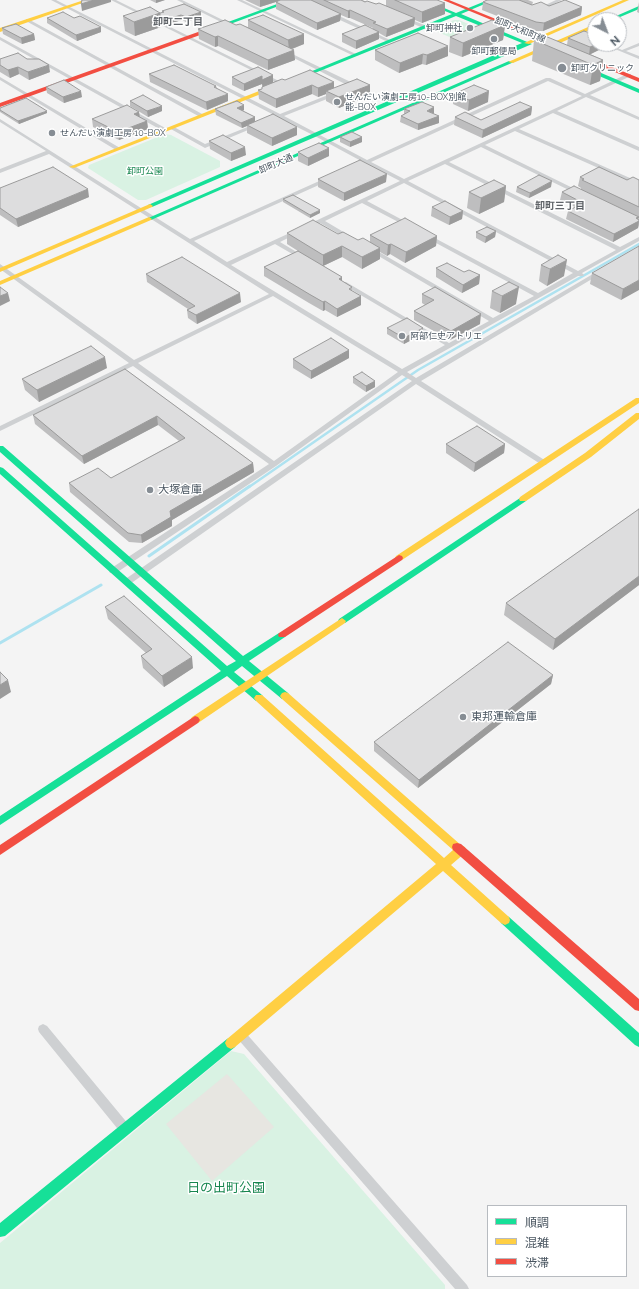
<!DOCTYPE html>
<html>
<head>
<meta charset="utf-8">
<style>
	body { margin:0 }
	#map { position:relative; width:639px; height:1289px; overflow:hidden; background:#f4f4f4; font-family:Raleway,"Noto Sans JP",sans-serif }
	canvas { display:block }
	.legend { position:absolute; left:487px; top:1205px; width:140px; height:72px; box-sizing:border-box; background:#fff; border:1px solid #b7bbc0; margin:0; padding:5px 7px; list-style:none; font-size:12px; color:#4a5661 }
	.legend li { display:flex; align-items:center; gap:8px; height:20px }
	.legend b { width:20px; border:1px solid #b7bbc0 }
	.north { position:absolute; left:587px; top:12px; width:40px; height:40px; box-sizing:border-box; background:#fff; border:1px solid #b7bbc0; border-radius:50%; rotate:138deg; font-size:11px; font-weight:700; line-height:16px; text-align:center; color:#4a5661 }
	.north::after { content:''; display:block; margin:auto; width:14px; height:18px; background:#868d94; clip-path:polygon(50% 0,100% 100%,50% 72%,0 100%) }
</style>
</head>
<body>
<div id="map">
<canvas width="639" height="1289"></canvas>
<ul class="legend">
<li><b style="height:5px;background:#16e098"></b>順調</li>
<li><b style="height:5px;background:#ffcf43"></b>混雑</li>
<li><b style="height:5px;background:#f24e42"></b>渋滞</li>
</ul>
<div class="north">N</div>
</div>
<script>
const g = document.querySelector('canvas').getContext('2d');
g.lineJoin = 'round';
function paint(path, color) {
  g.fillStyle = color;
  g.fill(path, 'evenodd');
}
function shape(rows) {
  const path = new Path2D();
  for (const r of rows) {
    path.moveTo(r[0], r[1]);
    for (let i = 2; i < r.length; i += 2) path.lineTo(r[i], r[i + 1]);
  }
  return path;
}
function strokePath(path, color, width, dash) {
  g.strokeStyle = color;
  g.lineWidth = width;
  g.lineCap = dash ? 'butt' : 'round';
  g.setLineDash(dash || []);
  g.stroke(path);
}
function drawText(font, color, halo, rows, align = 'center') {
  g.font = font + ' Raleway,"Noto Sans JP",sans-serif';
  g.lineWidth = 3;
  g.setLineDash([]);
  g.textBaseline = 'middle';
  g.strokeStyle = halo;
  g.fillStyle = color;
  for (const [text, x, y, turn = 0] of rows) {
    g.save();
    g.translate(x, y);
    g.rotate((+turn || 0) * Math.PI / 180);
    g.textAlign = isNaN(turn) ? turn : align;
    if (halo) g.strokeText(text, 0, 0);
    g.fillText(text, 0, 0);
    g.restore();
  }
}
paint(shape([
	[454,20,459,20,487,32,461,42,431,29],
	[165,134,171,135,220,161,220,167,146,200,138,200,88,168,89,165],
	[231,1051,244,1054,445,1285,445,1289,0,1289,0,1243]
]), '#d9f2e3');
paint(shape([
	[227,1074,274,1127,212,1181,166,1124]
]), '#e7e6e1');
strokePath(shape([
	[249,487,418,370,639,244]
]), '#aee2f0', 2.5);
strokePath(shape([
	[149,556,250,486],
	[0,643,101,585]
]), '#aee2f0', 3);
paint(shape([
	[51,0,56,0,280,114,333,93,337,93,337,95,284,116,367,160,546,78,550,78,585,94,627,74,631,74,631,76,590,95,639,117,639,120,586,97,557,111,639,147,639,151,553,113,519,129,639,182,639,186,515,131,485,145,581,192,581,194,577,194,481,147,449,162,620,247,639,237,639,241,582,273,584,275,583,276,578,276,407,372,416,378,598,271,602,271,602,273,421,381,546,461,547,463,546,465,542,465,416,384,130,584,124,584,123,582,124,580,412,381,402,375,276,466,116,573,110,573,109,571,110,569,269,464,133,366,0,431,0,426,129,363,0,269,0,264,134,360,269,294,49,154,0,173,0,169,46,151,0,122,0,119,190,239,326,178,330,178,330,180,194,241,227,262,294,231,298,231,298,233,280,242,305,257,305,259,301,259,275,244,231,265,402,369,445,345,342,284,342,282,346,282,449,343,489,321,370,251,370,249,374,249,493,318,534,296,425,237,425,235,429,235,538,293,573,273,404,183,367,201,410,224,410,226,406,226,362,203,325,221,352,237,352,239,348,239,320,223,311,227,307,227,307,225,400,181,367,164,362,164,361,163,363,162,313,135,279,118,275,118,276,116,51,0],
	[548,81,582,96,404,179,371,162,548,81],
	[445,164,616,250,578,271,408,181,445,164],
	[273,296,398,372,274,461,138,363,273,296],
	[111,0,116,0,285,84,281,85,111,0],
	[177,0,182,0,233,25,229,26,177,0],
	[237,0,242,0,358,55,354,56,237,0],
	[556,0,562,0,541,10,537,9,556,0],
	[329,13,333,13,392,41,388,42,329,15,329,13],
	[404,17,427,26,427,27,423,28,402,19,402,18,404,17],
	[28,19,204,115,204,116,200,117,26,21,26,19,28,19],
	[0,37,167,129,168,130,163,131,0,40,0,37],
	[639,43,639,46,626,51,639,56,639,59,603,44,609,44,622,50,639,43],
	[286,51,357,85,357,86,355,87,351,87,284,53,284,52,286,51],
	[0,77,120,148,121,149,116,150,0,80,0,77],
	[255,124,260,125,205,148,169,128,174,127,205,144,255,124],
	[43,1024,47,1026,129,1125,130,1129,129,1133,125,1134,121,1133,39,1032,38,1029,39,1026,43,1024],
	[241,1030,245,1032,467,1285,469,1289,455,1289,237,1038,236,1035,237,1032,241,1030]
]), '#ced0d2');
paint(shape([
	[288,0,295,0,214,30,209,29,288,0],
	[419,0,425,0,456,13,488,0,494,0,461,14,532,44,152,207,148,207,148,205,522,43,456,16,300,79,295,78,452,14,419,0],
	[639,6,639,9,613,20,607,20,639,6],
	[509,61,514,62,151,220,146,219,509,61],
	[587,67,639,89,639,93,585,70,585,68,587,67],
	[0,446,3,446,243,656,279,633,285,633,286,635,285,637,249,661,288,693,290,696,288,699,282,699,242,666,234,672,262,695,264,698,262,701,256,701,227,676,0,825,0,816,221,671,0,474,0,467,3,468,227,666,236,661,0,452,0,446],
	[523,496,526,497,527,499,526,501,345,623,339,623,338,621,339,619,523,496],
	[505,915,509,917,639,1033,639,1047,635,1045,501,923,500,920,501,917,505,915],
	[231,1037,235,1039,237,1043,235,1047,5,1236,0,1237,0,1223,227,1039,231,1037]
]), '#16e098');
paint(shape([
	[84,0,91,0,0,32,0,28,84,0],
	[623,0,629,0,529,44,524,43,623,0],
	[595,24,595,28,513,63,508,62,595,24],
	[274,85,276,86,276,88,74,168,69,167,274,85],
	[150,204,153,206,152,207,0,272,0,268,150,204],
	[149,217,152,219,151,220,0,285,0,281,149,217],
	[636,398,639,398,639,403,402,560,396,560,395,558,396,556,636,398],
	[636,413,639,413,639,419,591,457,526,501,520,501,519,499,520,497,585,453,636,413],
	[342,618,346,621,345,623,198,723,192,723,190,720,192,717,342,618],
	[285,692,288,693,462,846,465,847,466,850,465,853,451,865,509,917,510,920,509,923,505,925,501,923,443,871,235,1047,231,1049,227,1047,225,1043,227,1039,436,864,256,701,254,698,256,695,262,695,444,858,453,850,282,699,280,696,282,693,285,692]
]), '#ffcf43');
paint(shape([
	[443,0,449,0,545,39,540,40,443,0],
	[212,27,215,29,214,30,0,107,0,103,212,27],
	[586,58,590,58,639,78,639,82,586,60,586,58],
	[399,555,402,556,403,558,402,560,285,637,279,637,278,635,279,633,399,555],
	[195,716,198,717,200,720,198,723,0,855,0,845,195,716],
	[457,843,461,844,639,999,639,1011,635,1010,453,850,452,847,453,844,457,843]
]), '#f24e42');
paint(shape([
	[150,0,165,0,156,3],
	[245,0,361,0,376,4,386,6,386,0,437,0,445,14,422,23,415,20,414,26,386,37,379,33,379,39,356,49,342,42,342,34,373,29,373,28,350,18,348,18,341,15,340,21,317,30,276,9,276,2,260,7],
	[487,0,528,0,533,2,532,5,582,7,581,15,543,31,535,31,482,10,483,2],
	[639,2,639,13,637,12],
	[162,11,201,17,186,22,182,20,168,24,161,21,161,27,135,36,125,31,123,16,160,13,162,13],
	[47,18,101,32,77,41,47,23],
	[248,20,304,44,292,49,295,60,268,70,218,46,215,47,199,39,198,29,236,25,248,27],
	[505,25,503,40,462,57,449,52,450,37],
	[2,28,34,34,35,40,22,44,3,34],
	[418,33,448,56,426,65,422,64,399,73,375,60,375,50],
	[568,38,595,44,606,44,605,47,590,54,603,60,600,81,590,85,532,61,534,40,567,45],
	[0,59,50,72,29,80,19,74,10,78,0,72],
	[149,74,216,86,217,88,228,101,207,110,150,82],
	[273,75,273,82,285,80,334,88,370,85,370,95,339,108,326,101,326,94,318,97,312,94,276,108,259,99,258,90,262,89,262,84,244,91,232,85,232,77],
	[46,87,82,97,64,103,47,93],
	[454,94,488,102,468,111,453,104],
	[130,101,162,111,148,117,130,106],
	[532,107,531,115,482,138,454,125,455,117,481,120],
	[0,108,47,113,19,124,0,112],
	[215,109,244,110,243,111,255,117,255,121,297,135,272,146,247,133,247,126,242,128,216,115],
	[404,109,434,114,439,123,418,130,400,122,401,116,404,114],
	[139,112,140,117,147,121,148,129,119,140,93,127,92,119],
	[340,137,362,137,362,142,350,147,340,142],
	[209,141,246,155,231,161,210,149],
	[298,152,329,156,308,166,298,161],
	[580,177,627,180,639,180,639,218,638,218,638,219,639,220,639,225,638,228,613,242,566,219,568,211,575,207,560,200,562,192,581,189,581,188,578,186],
	[318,179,386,182,344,201,318,187],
	[506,186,504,202,479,214,467,208,469,192],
	[517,187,551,187,529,198,516,192],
	[0,188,89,197,18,227,0,215],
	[283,199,320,213,310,218,283,202],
	[432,207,463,211,462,219,449,225,431,216],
	[496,231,495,237,485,243,476,238,476,232],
	[287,233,338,234,358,240,370,242,370,235,437,236,436,246,405,263,390,254,387,256,380,252,380,259,362,269,342,257,323,266,342,277,342,281,352,287,352,291,361,296,361,305,337,317,325,310,323,311,309,303,264,276,264,267,298,251,287,244],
	[639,246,621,300,590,284,592,273],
	[541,265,564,276,547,286,539,281],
	[436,268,480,275,479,284,462,293,436,277],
	[146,274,241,302,197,324,188,318,187,310,188,309,147,282],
	[492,291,516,304,500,313,490,308],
	[422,294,480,324,450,340,414,320,414,311,425,305,422,303],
	[387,328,423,328,423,334,404,344,387,334],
	[349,350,349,358,311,379,293,368,293,359],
	[107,368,39,402,25,390,22,379],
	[125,369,253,463,254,472,172,520,172,526,142,543,129,542,70,492,69,483,111,478,179,441,158,425,84,464,35,424,33,415],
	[353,377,375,387,366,392,353,383],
	[446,444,505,444,504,453,474,472,446,453],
	[639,509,639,585,553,650,504,615,506,603],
	[105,607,193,668,164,687,143,668,141,656,146,653,108,619],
	[553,675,551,684,418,788,374,751,374,742]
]), '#bebebf');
paint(shape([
	[93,0,111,0,111,2,82,11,81,4],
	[156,0,165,0,156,3],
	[260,0,282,0,260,7],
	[445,3,445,14,422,23,422,12],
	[582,7,581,15,543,31,544,23],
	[350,10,350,18,348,18,348,11],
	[201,12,201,17,186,22,186,17],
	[160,13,161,27,135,36,134,22],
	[341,14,340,21,317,30,317,23],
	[181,15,182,20,168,24,168,19],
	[415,18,414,26,386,37,387,29],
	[505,25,503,40,462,57,463,43],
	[101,27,101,32,77,41,76,35],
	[379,32,379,39,356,49,356,41],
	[34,34,35,40,22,44,21,38],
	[304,34,304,44,289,50,288,40],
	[218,36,218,46,215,47,215,37],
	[597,44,606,44,605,47,589,55,590,47],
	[448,46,448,56,426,65,427,55],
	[294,50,295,60,268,70,268,60],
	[423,54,422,64,399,73,400,63],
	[603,60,600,81,590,85,593,65],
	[49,65,50,72,29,80,28,72],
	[18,67,19,74,10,78,8,70],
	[273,75,273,83,263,87,262,84,244,91,244,84,262,76],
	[334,82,334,91,326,91,326,94,318,97,318,88],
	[312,85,312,94,276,108,276,99],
	[370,85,370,95,339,108,339,97],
	[81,91,82,97,64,103,63,97],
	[489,91,488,102,468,111,469,100],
	[228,94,228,101,207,110,206,102],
	[244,105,244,110,237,113,237,108],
	[162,106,162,111,148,117,147,111],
	[434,107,434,114,427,111],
	[532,107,531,115,482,138,483,130],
	[47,111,47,113,19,124,18,121],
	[139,112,140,120,134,114],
	[439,116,439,123,418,130,418,124],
	[255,117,255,123,247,125,247,126,242,128,241,123],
	[147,121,148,129,119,140,118,132],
	[297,127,297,135,272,146,272,138],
	[362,137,362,142,350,147,350,142],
	[245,147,246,155,231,161,231,153],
	[329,148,329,156,308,166,308,158],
	[387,174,386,182,344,201,344,193],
	[552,181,551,187,529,198,530,193],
	[506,186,504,202,479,214,481,198],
	[88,189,89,197,18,227,16,219],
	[320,210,320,213,310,218,310,215],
	[463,211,462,219,449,225,450,217],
	[639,217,638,221,639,221,638,228,613,242,614,234],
	[496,231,495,237,485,243,486,237],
	[437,236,436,246,405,263,406,252],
	[391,244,390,254,387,256,388,245],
	[342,246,342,257,323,266,323,255],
	[380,248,380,259,362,269,362,257],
	[567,260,564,276,547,286,550,269],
	[480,275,479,284,462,293,463,285],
	[342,277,342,286,339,279],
	[639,280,639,290,621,300,623,289],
	[519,287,516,304,500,313,502,296],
	[8,293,10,301,0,306,0,296],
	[240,293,241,302,197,324,196,315],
	[361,296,361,305,337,317,337,309],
	[325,301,325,310,323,311,323,302],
	[481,314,480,324,450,340,451,331],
	[423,328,423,334,404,344,404,338],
	[349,350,349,358,311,379,311,371],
	[105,357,107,368,39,402,37,390],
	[375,381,375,387,366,392,366,386],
	[157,416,158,425,84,464,82,456],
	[505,444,504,453,474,472,475,463],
	[253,463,254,472,172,520,172,526,142,543,141,535,170,511],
	[639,576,639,585,553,650,555,639],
	[192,657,193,668,164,687,162,676],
	[553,675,551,684,418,788,419,780],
	[8,680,11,692,0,699,0,685]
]), '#9b9b9b');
const building = shape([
	[82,0,94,0,81,4,82,0],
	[280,0,311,0,341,14,317,23,276,2,280,0],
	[324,0,361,0,365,2,367,1,376,4,379,3,415,18,387,29,373,23,376,22,350,10,348,11,324,0],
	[395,0,437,0,445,3,422,12,395,0],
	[487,0,519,0,532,5,541,2,549,6,565,0,582,7,544,23,536,22,483,2,487,0],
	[184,4,201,12,186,17,181,15,168,19,160,16,160,13,164,12,162,11,184,4],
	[150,7,160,13,134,22,123,16,150,7],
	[63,12,74,18,80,16,101,27,76,35,47,18,63,12],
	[263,15,304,34,288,40,248,20,263,15],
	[225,20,236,25,240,24,294,50,268,60,218,36,215,37,198,29,225,20],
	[492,20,505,25,463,43,450,37,492,20],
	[16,24,34,34,21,38,2,28,16,24],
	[365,25,379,32,356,41,342,34,365,25],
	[584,31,595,35,595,44,597,44,590,47,568,38,584,31],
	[418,33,448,46,427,55,423,54,400,63,375,50,418,33],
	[545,36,603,60,593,65,534,40,545,36],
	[18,53,27,59,39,59,49,65,28,72,18,67,8,70,0,65,0,59,18,53],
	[174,65,216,86,214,87,228,94,206,102,149,74,174,65],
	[258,67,273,75,262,80,262,76,244,84,232,77,258,67],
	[310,70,334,82,318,88,312,85,276,99,258,90,262,89,262,87,282,79,285,80,310,70],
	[357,79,370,85,339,97,326,91,357,79],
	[64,80,81,91,63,97,46,87,64,80],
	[474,85,489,91,469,100,454,94,474,85],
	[143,95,162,106,147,111,130,101,143,95],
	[26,98,47,111,18,121,0,110,0,108,26,98],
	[237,101,244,105,237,108,255,117,241,123,215,109,237,101],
	[422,102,434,107,427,111,439,116,418,124,401,116,410,111,404,109,422,102],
	[520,102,532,107,483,130,455,117,465,112,481,120,520,102],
	[127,105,139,112,134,114,147,121,118,132,92,119,127,105],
	[273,114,297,127,272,138,247,125,273,114],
	[352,132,362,137,350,142,340,137,352,132],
	[223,135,245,147,231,153,209,141,223,135],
	[319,143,329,148,308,158,298,152,319,143],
	[360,160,387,174,344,193,318,179,360,160],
	[53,167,88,189,16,219,0,208,0,188,53,167],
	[599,167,627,180,633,177,639,180,639,207,582,180,584,179,580,177,599,167],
	[539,175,552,181,530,193,517,187,539,175],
	[494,180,506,186,481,198,469,192,494,180],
	[574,186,639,217,636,218,639,220,639,221,614,234,568,211,583,203,562,192,574,186],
	[293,195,320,210,310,215,283,199,293,195],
	[445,201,463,211,450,217,432,207,445,201],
	[405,218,437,236,406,252,391,244,388,245,370,235,405,218],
	[313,220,338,234,343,232,358,240,363,238,380,248,362,257,342,246,323,255,287,233,313,220],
	[487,227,496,231,486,237,476,232,487,227],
	[639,246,639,280,623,289,592,273,639,246],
	[298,251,342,277,339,279,352,287,349,289,361,296,337,309,325,301,323,302,309,294,264,267,298,251],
	[558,255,567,260,550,269,541,265,558,255],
	[182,257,240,293,196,315,187,310,195,306,146,274,182,257],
	[447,263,464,272,469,270,480,275,463,285,436,268,447,263],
	[509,282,519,287,502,296,492,291,509,282],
	[0,287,8,293,0,296,0,287],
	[435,287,481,314,451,331,414,311,434,300,422,294,435,287],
	[407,318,423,328,404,338,387,328,407,318],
	[331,338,349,350,311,371,293,359,331,338],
	[91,346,105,357,37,390,22,379,91,346],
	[125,369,253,463,170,511,171,517,141,535,128,533,69,483,98,468,111,478,185,438,157,416,82,456,33,415,125,369],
	[362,372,375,381,366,386,353,377,362,372],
	[477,426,505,444,475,463,446,444,477,426],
	[639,509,639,576,555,639,506,603,639,509],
	[124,596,192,657,162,676,141,656,152,649,105,607,124,596],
	[508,642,553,675,419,780,374,742,508,642],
	[0,672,8,680,0,685,0,672]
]);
paint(building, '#ddddde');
strokePath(building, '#9b9b9b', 1);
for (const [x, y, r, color] of [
	[470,28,4,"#868d94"],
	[494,39,4,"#868d94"],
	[562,68,5,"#868d94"],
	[337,102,4,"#868d94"],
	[52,133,4,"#868d94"],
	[402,336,4,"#868d94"],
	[150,490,4,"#868d94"],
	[463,717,4,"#868d94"]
]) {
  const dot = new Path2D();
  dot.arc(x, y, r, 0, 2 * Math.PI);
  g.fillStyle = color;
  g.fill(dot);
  strokePath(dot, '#fff', 1.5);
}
drawText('9px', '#4a5661', '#fff', [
	["卸町神社",462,28,"right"],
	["卸町郵便局",494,51,"center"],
	["卸町クリニック",571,68],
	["せんだい演劇工房10-BOX別館",345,97],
	["能-BOX",345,107],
	["せんだい演劇工房 10-BOX",60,133],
	["阿部仁史アトリエ",410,336]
], 'left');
drawText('9px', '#4a5661', '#fff', [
	["卸町大和町線",520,30,22],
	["卸町大通",276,164,-23]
]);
drawText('9px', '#17864f', '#fff', [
	["卸町公園",145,171]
]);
drawText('bold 10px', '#5f6368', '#fff', [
	["卸町二丁目",178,22],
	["卸町三丁目",560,206]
]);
drawText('11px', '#4a5661', '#fff', [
	["大塚倉庫",158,490],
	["東邦運輸倉庫",471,717]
], 'left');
drawText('13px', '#17864f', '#fff', [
	["日の出町公園",226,1188]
]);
</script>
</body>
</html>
